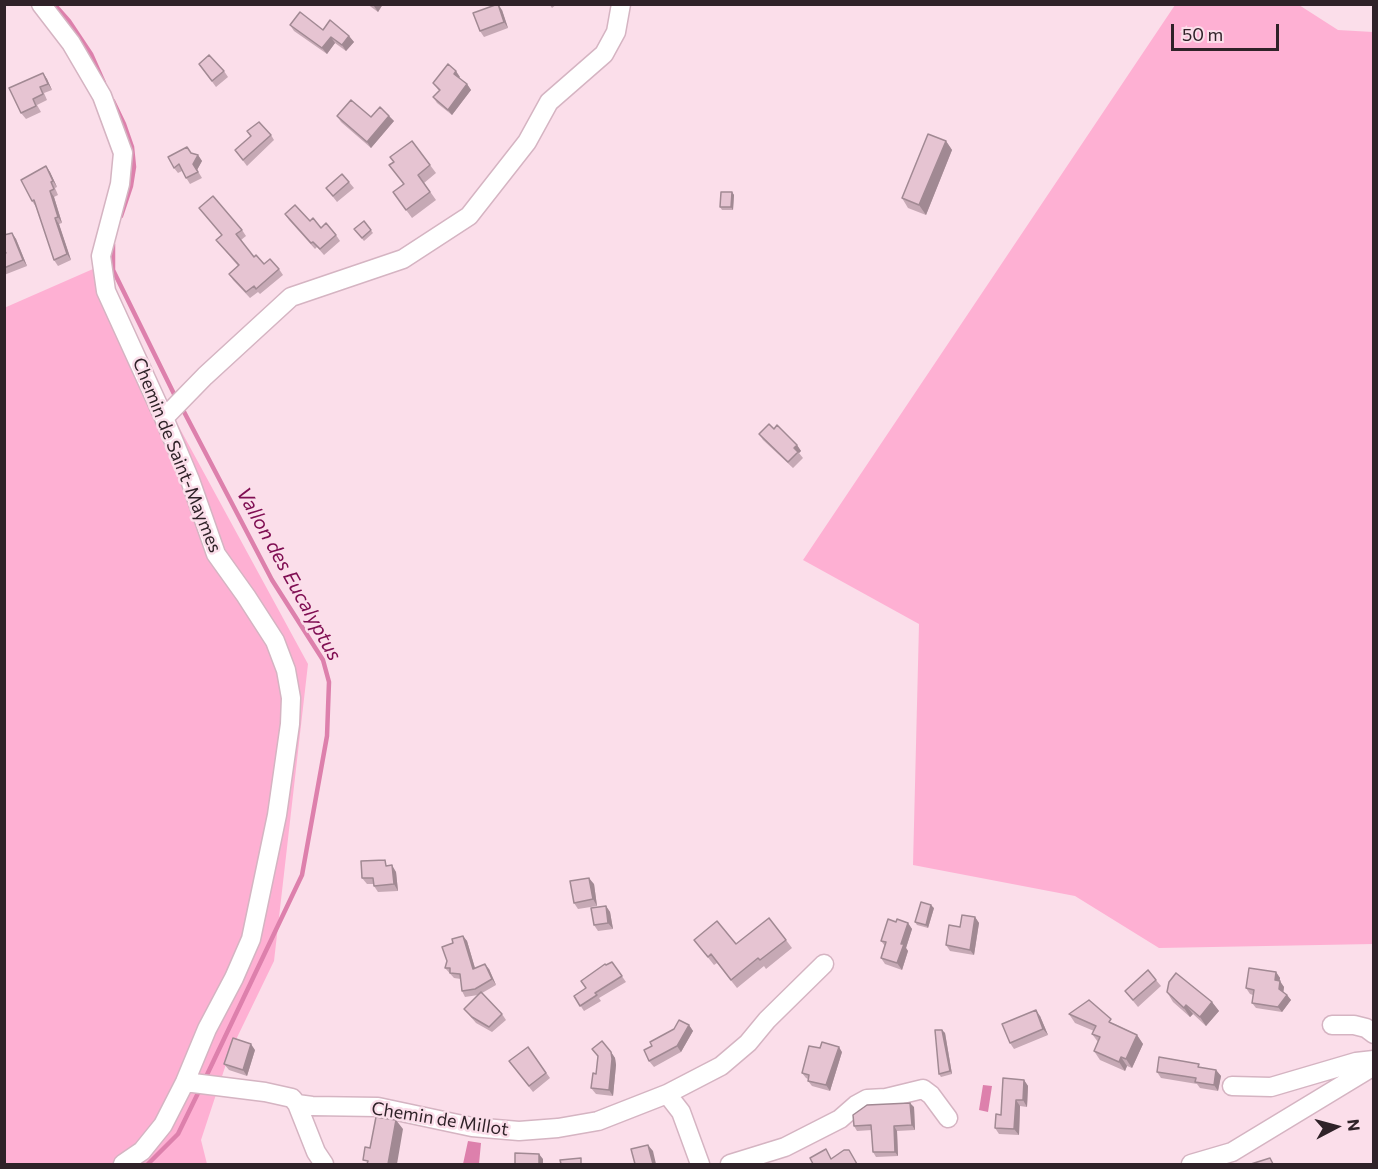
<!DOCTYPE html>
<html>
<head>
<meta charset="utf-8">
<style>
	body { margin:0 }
	#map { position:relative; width:1378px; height:1169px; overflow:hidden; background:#fbdeea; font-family:Commissioner,sans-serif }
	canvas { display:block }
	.frame { position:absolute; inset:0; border:6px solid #2f2228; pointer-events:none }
	.north { position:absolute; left:1306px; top:1097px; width:60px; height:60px; -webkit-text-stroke:4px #fbdeea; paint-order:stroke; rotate:84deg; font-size:16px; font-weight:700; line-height:24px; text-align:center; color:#2f2228 }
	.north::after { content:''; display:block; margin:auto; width:21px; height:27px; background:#2f2228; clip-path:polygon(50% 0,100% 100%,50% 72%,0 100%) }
	.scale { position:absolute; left:1171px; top:24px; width:108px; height:27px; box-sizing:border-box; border:3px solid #2f2228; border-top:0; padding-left:8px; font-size:18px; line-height:21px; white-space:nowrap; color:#2f2228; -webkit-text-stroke:4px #fbdeea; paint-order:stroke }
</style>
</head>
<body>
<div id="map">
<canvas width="1378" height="1169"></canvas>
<div class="frame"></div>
<div class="north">N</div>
<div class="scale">50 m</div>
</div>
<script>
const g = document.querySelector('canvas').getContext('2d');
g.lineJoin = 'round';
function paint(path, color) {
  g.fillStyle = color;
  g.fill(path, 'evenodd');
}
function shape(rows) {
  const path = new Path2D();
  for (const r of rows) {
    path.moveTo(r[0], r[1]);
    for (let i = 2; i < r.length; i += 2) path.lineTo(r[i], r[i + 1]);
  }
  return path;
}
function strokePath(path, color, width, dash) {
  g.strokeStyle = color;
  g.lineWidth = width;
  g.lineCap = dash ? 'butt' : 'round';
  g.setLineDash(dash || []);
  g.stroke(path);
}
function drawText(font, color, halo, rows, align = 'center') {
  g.font = font + ' Commissioner,sans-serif';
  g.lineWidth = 5;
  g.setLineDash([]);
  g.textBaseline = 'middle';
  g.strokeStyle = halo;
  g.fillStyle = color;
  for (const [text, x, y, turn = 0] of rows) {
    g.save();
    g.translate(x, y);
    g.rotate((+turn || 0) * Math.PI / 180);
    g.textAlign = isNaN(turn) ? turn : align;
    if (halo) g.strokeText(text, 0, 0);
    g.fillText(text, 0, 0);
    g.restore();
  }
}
paint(shape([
	[1175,5,1299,5,1338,30,1373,32,1373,944,1159,948,1075,896,913,865,919,624,803,560],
	[93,269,308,664,274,961,230,1052,201,1140,207,1164,5,1164,4,308]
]), '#feb0d3');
paint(shape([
	[983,1085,992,1086,988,1112,979,1110],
	[468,1141,481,1143,479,1164,463,1164]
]), '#dd80ac');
strokePath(shape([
	[54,4,69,21,91,54,104,83],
	[113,101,124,124,132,147,134,167,131,186,121,216],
	[113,244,113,270,176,398],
	[182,408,272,580,323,660,329,682,327,736,302,875,204,1081],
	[148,1164,178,1134,200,1089]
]), '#dd80ac', 4.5);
const minor = shape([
	[41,4,71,43,102,96,123,153,120,184,101,256,106,291,164,418,190,480,216,554,246,596,275,641,286,670,291,698,290,724,277,815,251,939,234,978,207,1029,185,1082,163,1125,142,1151,123,1164],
	[164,418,205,376,291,297,403,259,469,216,527,142,549,102,604,54,616,32,621,4],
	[1332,1025,1354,1025,1366,1028,1374,1034],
	[185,1082,265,1092,292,1098,297,1104,312,1106,378,1107,472,1127,519,1131,558,1128,598,1121,667,1094,721,1066,748,1043,767,1020,824,964],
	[1232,1086,1271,1087,1356,1062,1374,1060],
	[667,1094,681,1112,700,1164],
	[297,1104,316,1152,324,1164],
	[730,1164,785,1147,840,1119,856,1105,867,1099,886,1098,923,1089,931,1095,948,1118],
	[1191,1164,1232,1152,1374,1066]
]);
strokePath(minor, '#d5b4c2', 21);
strokePath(minor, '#fff', 18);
paint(shape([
	[367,4,383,4,378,12],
	[549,4,557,4,552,8],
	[502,10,508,28,484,37,480,31],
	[290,25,323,30,349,36,354,42,346,51,335,43,327,54,294,31],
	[199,64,224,71,228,77,216,87],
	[43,73,47,79,52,90,44,93,47,100,37,105,41,112,26,119,21,113],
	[460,77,459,78,467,84,471,90,452,115,437,103,433,97,439,91,433,83],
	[337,116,371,117,389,116,394,121,371,148,341,122],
	[271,135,274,140,247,166,235,150,250,137],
	[412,141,436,173,424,183,436,200,412,218,393,192,403,184,394,162],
	[946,141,952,150,926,215,908,208,902,198],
	[191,153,198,155,202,161,197,170,202,178,190,184,182,171,178,173,174,168],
	[46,166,50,172,57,187,55,188,58,195,54,197,62,223,59,224,71,260,58,266,54,260,36,207,32,201],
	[349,182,354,188,337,202,326,188],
	[732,192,734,195,733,210,722,210,720,207],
	[199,208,242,230,246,236,241,240,254,257,264,264,279,269,283,275,260,294,258,292,250,298,233,280,229,274,238,266,216,240,222,235],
	[285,214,310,221,321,228,336,235,340,241,324,255,317,247,315,249,289,220],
	[364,221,373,233,364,241,354,229],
	[12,233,16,239,27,266,4,275,4,253,6,253],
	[774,429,797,445,801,451,799,453,803,458,793,468,763,440,759,434],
	[389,866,396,872,398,891,378,892,374,886,374,884,367,884,362,878],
	[594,884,597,906,578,909,574,903],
	[606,906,610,912,613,929,598,931,594,925],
	[934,908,928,928,917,925,915,922],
	[975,917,979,923,974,955,950,951,946,945,960,927],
	[896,922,908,923,912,929,906,948,908,951,902,970,885,964,881,958,885,946,881,941],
	[463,936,467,941,475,968,489,969,496,985,482,993,502,1014,506,1020,492,1032,476,1023,464,1009,478,995,465,997,462,991,461,979,454,978,445,968,453,943],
	[694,940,736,944,786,940,792,948,766,969,764,966,737,988,717,963,714,965],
	[612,962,626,982,599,998,601,1001,584,1011,574,996,586,988,606,965],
	[1276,972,1280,978,1279,981,1284,987,1283,992,1287,995,1291,1000,1282,1012,1256,1008,1252,1003,1253,995,1250,994,1246,988],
	[1156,980,1161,986,1138,1007,1125,991],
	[1167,992,1212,1002,1219,1011,1206,1026,1193,1014,1190,1017,1173,1002],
	[1069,1014,1115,1024,1137,1035,1143,1044,1132,1068,1127,1066,1125,1071,1100,1060,1094,1051,1098,1042,1092,1034,1094,1031,1075,1023],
	[1040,1016,1048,1035,1014,1049,1010,1043],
	[689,1025,693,1031,681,1052,654,1067,649,1061],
	[942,1030,945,1033,952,1074,941,1077,939,1074],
	[528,1047,550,1078,533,1092,509,1061],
	[592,1049,611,1052,615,1058,616,1065,613,1096,596,1094,591,1088,596,1074,598,1057],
	[255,1050,247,1076,229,1070,224,1064],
	[842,1052,830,1091,812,1086,808,1081,808,1079,806,1078,802,1073],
	[1202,1068,1216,1070,1221,1076,1218,1091,1200,1088,1197,1084,1161,1078,1157,1072],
	[1024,1080,1028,1086,1027,1107,1020,1106,1019,1135,999,1134,995,1128,1001,1115],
	[914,1107,915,1130,897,1131,898,1156,876,1157,873,1152,872,1130,857,1131,854,1126]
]), '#c6a9b5');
paint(shape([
	[375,4,383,4,378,12,374,6],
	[498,4,502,10,508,28,504,22],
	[349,36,354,42,346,51,342,45],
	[331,37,335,43,327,54,322,48],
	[456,71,460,77,458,79,454,74],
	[43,73,47,79,52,90,48,84],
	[467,84,471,90,452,115,448,110],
	[389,116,394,121,371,148,367,142],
	[946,141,952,150,926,215,919,205],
	[198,155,202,161,197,170,202,178,193,164],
	[46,166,50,172,57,187,53,181],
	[50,191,54,197,62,223,58,217],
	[732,192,734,195,733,210,731,207],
	[55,218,59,224,71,260,67,254],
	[12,233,16,239,27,266,23,260],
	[797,445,801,451,799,453,794,448],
	[392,865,396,872,398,891,394,884],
	[589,878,594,884,597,906,593,899],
	[931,905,934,908,928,928,926,925],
	[606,906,610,912,613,929,608,923],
	[975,917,979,923,974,955,970,950],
	[908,923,912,929,906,948,908,951,902,970,897,963,901,944],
	[463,936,467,941,477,975,473,969],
	[485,964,489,969,496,985,492,979],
	[1276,972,1280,978,1279,986,1275,980],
	[1280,981,1284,987,1283,995,1279,989],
	[1287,995,1291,1000,1282,1012,1278,1007],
	[1212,1002,1219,1011,1206,1026,1200,1017],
	[1186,1005,1193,1014,1190,1017,1184,1008],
	[1036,1010,1040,1016,1048,1035,1043,1029],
	[689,1025,693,1031,681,1052,677,1046],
	[942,1030,945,1033,952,1074,950,1071],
	[1137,1035,1143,1044,1132,1068,1126,1059],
	[251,1044,255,1050,247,1076,243,1070],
	[839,1047,842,1052,830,1091,826,1085],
	[611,1052,615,1058,616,1065,613,1096,609,1090],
	[1121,1057,1127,1066,1125,1071,1119,1062],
	[1216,1070,1221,1076,1218,1091,1214,1085],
	[1024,1080,1028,1086,1027,1107,1023,1100],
	[1016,1100,1020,1106,1019,1135,1014,1129],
	[910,1103,914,1107,915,1130,912,1125],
	[396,1120,403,1129,397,1164,388,1164],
	[894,1126,897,1131,898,1156,895,1152],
	[648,1145,653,1151,656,1164,653,1164],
	[539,1154,543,1159,543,1164,539,1164]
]), '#a18993');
const building = shape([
	[498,4,504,22,480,31,473,13,498,4],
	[300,12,323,30,330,20,349,36,342,45,331,37,322,48,290,25,300,12],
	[209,55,224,71,212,81,199,64,209,55],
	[448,64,456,71,454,74,467,84,448,110,433,97,440,90,433,83,448,64],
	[43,73,48,84,40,87,43,94,33,99,36,106,21,113,9,88,43,73],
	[351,100,371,117,380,107,389,116,367,142,337,116,351,100],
	[259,122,271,135,243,160,235,150,251,136,247,131,259,122],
	[928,134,946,141,919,205,902,198,928,134],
	[412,141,430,165,418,175,430,192,406,210,393,192,404,184,389,165,394,162,390,157,412,141],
	[187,147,191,153,198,155,193,164,198,172,186,178,179,164,174,168,168,157,187,147],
	[46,166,53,181,51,182,54,189,50,191,58,217,55,218,67,254,54,260,34,200,32,201,21,180,46,166],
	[342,174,349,182,333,196,326,188,342,174],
	[721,192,732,192,731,207,720,207,721,192],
	[213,196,242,230,236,234,254,257,256,255,264,264,270,259,279,269,256,289,254,286,246,292,229,274,239,265,216,240,222,235,199,208,213,196],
	[295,205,310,221,313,218,321,228,326,223,336,235,320,249,313,242,311,243,285,214,295,205],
	[364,221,371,230,362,238,354,229,364,221],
	[12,233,23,260,4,268,4,253,6,253,4,250,4,235,12,233],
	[769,424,774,429,777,425,797,445,794,448,798,452,788,462,759,434,769,424],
	[385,860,386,866,392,865,394,884,374,886,373,878,362,878,361,861,385,860],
	[589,878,593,899,574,903,570,881,589,878],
	[921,902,931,905,926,925,915,922,921,902],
	[606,906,608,923,594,925,591,908,606,906],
	[962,915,975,917,970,950,946,945,949,925,960,927,962,915],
	[769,918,786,940,760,960,758,958,731,980,711,954,708,957,694,940,717,921,736,944,769,918],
	[888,919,896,922,897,919,908,923,901,944,904,944,897,963,881,958,886,942,881,941,888,919],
	[463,936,473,969,485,964,492,979,475,989,462,991,460,974,450,973,450,968,445,968,447,961,442,947,453,943,452,939,463,936],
	[612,962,622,976,595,993,597,995,580,1006,574,996,586,988,581,981,605,964,606,965,612,962],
	[1249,968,1276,972,1275,980,1280,981,1279,989,1287,995,1278,1007,1252,1003,1254,990,1246,988,1249,968],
	[1148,970,1156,980,1133,1000,1125,991,1148,970],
	[1176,973,1212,1002,1200,1017,1186,1005,1184,1008,1167,992,1169,982,1176,973],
	[481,992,502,1014,489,1027,472,1017,464,1009,481,992],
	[1089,1000,1111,1019,1109,1022,1137,1035,1126,1059,1121,1057,1119,1062,1094,1051,1100,1037,1092,1034,1096,1026,1069,1014,1089,1000],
	[1036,1010,1043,1029,1010,1043,1002,1024,1036,1010],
	[679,1020,689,1025,677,1046,649,1061,644,1050,652,1046,650,1042,674,1029,679,1020],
	[935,1030,942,1030,950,1071,939,1074,935,1030],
	[233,1038,251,1044,243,1070,224,1064,233,1038],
	[602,1041,611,1052,612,1059,609,1090,591,1088,593,1073,596,1074,598,1056,592,1049,602,1041],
	[822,1042,839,1047,826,1085,808,1081,809,1075,802,1073,809,1046,820,1048,822,1042],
	[528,1047,546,1073,529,1086,509,1061,528,1047],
	[1159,1057,1199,1064,1198,1067,1216,1070,1214,1085,1195,1082,1196,1078,1157,1072,1159,1057],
	[1003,1078,1024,1080,1023,1100,1016,1100,1014,1129,995,1128,996,1114,1001,1115,1003,1078],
	[910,1103,912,1125,894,1126,895,1152,873,1152,871,1125,854,1126,853,1115,867,1105,910,1103],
	[376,1117,396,1120,388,1164,367,1164,368,1161,363,1160,365,1147,370,1148,376,1117],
	[648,1145,653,1164,635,1164,631,1149,648,1145],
	[826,1149,831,1159,844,1150,849,1150,857,1164,813,1164,810,1158,826,1149],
	[515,1153,539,1154,539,1164,515,1164,515,1153],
	[581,1158,581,1164,586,1164,561,1164,560,1160,581,1158],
	[1270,1158,1273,1164,1251,1164,1270,1158]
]);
paint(building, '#e6c4d2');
strokePath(building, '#a18993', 1.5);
drawText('18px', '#2f2228', '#fbdeea', [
	["Chemin de Saint-Maymes",177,455,68],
	["Chemin de Millot",440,1119,9]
]);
drawText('italic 20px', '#800f53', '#fbdeea', [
	["Vallon des Eucalyptus",289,574,61]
]);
</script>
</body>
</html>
